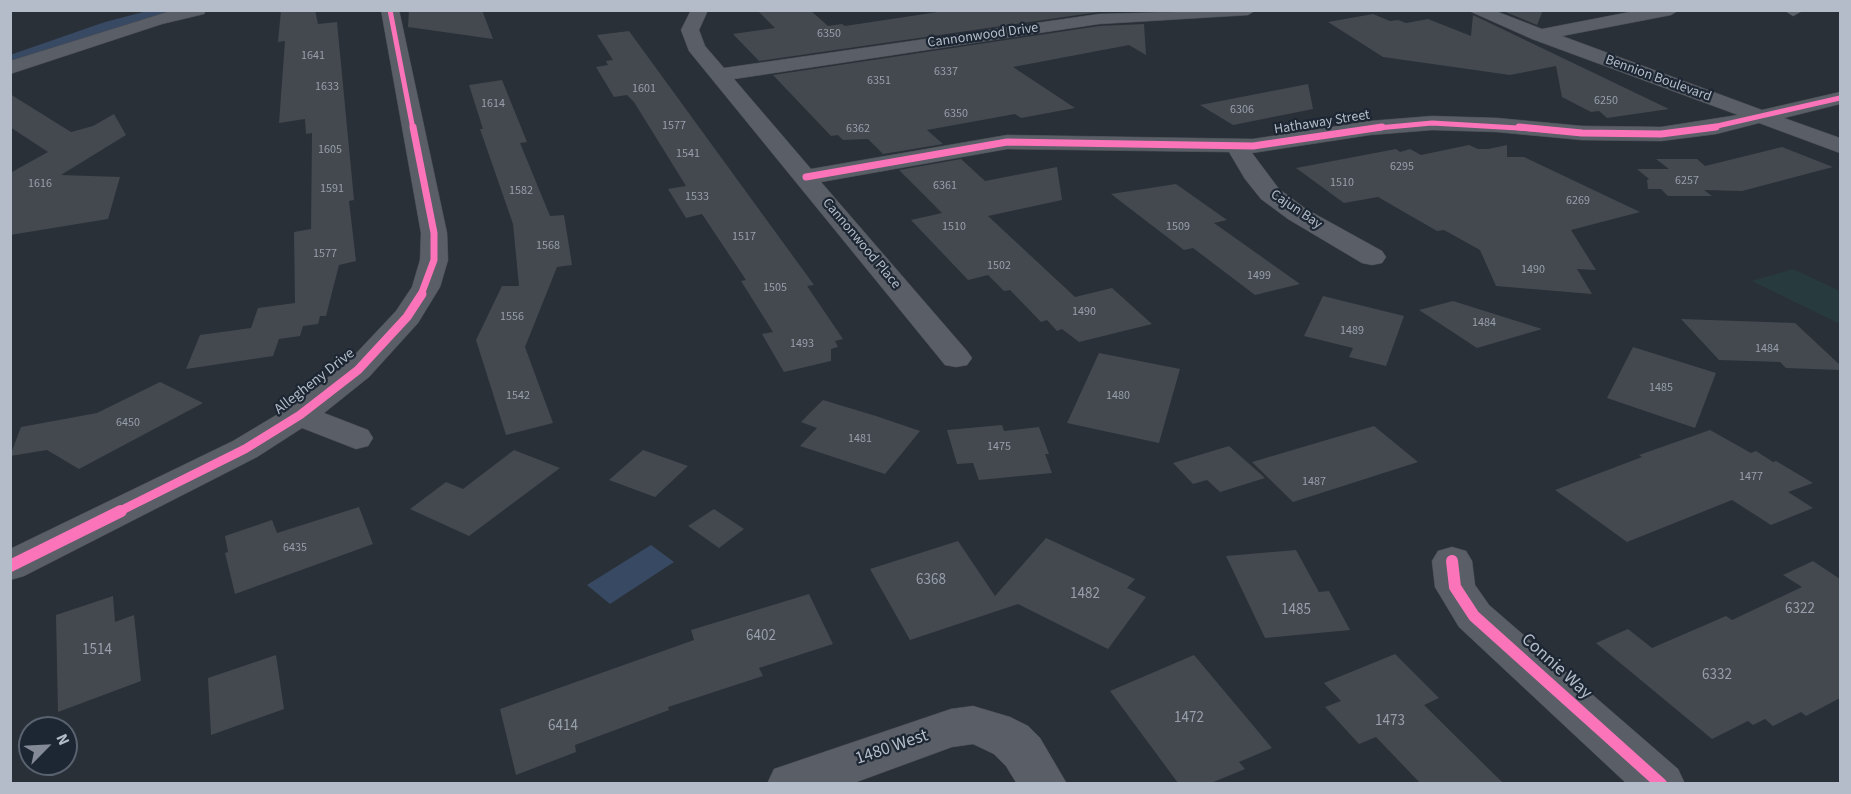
<!DOCTYPE html>
<html>
<head>
<meta charset="utf-8">
<style>
	body { margin:0 }
	#map { position:relative; width:1851px; height:794px; overflow:hidden; background:#2a3038; font-family:"Source Sans 3",sans-serif }
	canvas { display:block }
	.frame { position:absolute; inset:0; border:12px solid #b4bcc9; pointer-events:none }
	.north { position:absolute; left:18px; top:716px; width:60px; height:60px; box-sizing:border-box; background:#1d2633; border:2px solid #59626f; border-radius:50%; rotate:66deg; font-size:16px; font-weight:700; line-height:24px; text-align:center; color:#b4bcc9 }
	.north::after { content:''; display:block; margin:auto; width:21px; height:27px; background:#848b96; clip-path:polygon(50% 0,100% 100%,50% 72%,0 100%) }
</style>
</head>
<body>
<div id="map">
<canvas width="1851" height="794"></canvas>
<div class="frame"></div>
<div class="north">N</div>
</div>
<script>
const g = document.querySelector('canvas').getContext('2d');
g.lineJoin = 'round';
function paint(path, color) {
  g.fillStyle = color;
  g.fill(path, 'evenodd');
}
function shape(rows) {
  const path = new Path2D();
  for (const r of rows) {
    path.moveTo(r[0], r[1]);
    for (let i = 2; i < r.length; i += 2) path.lineTo(r[i], r[i + 1]);
  }
  return path;
}
function strokePath(path, color, width, dash) {
  g.strokeStyle = color;
  g.lineWidth = width;
  g.lineCap = dash ? 'butt' : 'round';
  g.setLineDash(dash || []);
  g.stroke(path);
}
function drawText(font, color, halo, rows, align = 'center') {
  g.font = font + ' "Source Sans 3",sans-serif';
  g.lineWidth = 4.5;
  g.setLineDash([]);
  g.textBaseline = 'middle';
  g.strokeStyle = halo;
  g.fillStyle = color;
  for (const [text, x, y, turn = 0] of rows) {
    g.save();
    g.translate(x, y);
    g.rotate((+turn || 0) * Math.PI / 180);
    g.textAlign = isNaN(turn) ? turn : align;
    if (halo) g.strokeText(text, 0, 0);
    g.fillText(text, 0, 0);
    g.restore();
  }
}
paint(shape([
	[1793,269,1840,291,1840,324,1752,281]
]), '#273a3e');
paint(shape([
	[651,545,674,562,610,604,587,585]
]), '#384963');
paint(shape([
	[151,10,185,10,183,14,119,30,10,68,10,55,105,22,151,10]
]), '#384963');
paint(shape([
	[281,10,315,10,318,24,337,22,354,200,349,201,356,261,339,265,326,316,320,316,318,324,303,326,300,336,279,339,273,356,186,369,200,335,251,328,258,308,295,303,294,232,311,229,312,133,306,134,305,119,279,123,285,41,278,42],
	[409,10,482,10,493,39,408,27],
	[757,10,810,10,828,26,842,24,845,26,951,10,1143,11,1099,12,759,61,733,34,775,28],
	[1501,10,1543,10,1537,25],
	[1373,14,1390,21,1398,20,1406,23,1428,19,1471,36,1473,15,1669,109,1607,118,1599,111,1591,112,1562,97,1556,66,1510,75,1383,57,1328,22],
	[1144,24,1146,55,1129,45,1013,67,1075,108,1021,118,1015,114,927,130,943,144,883,154,868,139,843,140,838,135,831,136,773,75,1099,26],
	[629,31,814,285,807,286,843,339,835,341,838,347,831,349,831,361,784,372,762,334,773,332,741,281,746,280,702,214,686,218,668,189,686,186,634,102,627,95,614,97,596,67,608,65,606,61,613,60,597,35],
	[502,80,527,142,520,143,550,216,564,215,572,265,557,267,525,347,553,423,506,435,476,340,502,286,519,286,513,224,480,129,483,129,469,85],
	[1308,84,1313,109,1233,125,1200,105],
	[10,94,71,132,93,126,114,114,126,135,61,175,120,177,108,219,10,235,10,173,48,152,10,127],
	[1469,145,1478,149,1488,149,1507,145,1507,157,1524,157,1640,212,1571,230,1596,270,1577,269,1592,294,1496,286,1480,250,1444,230,1437,231,1378,197,1344,203,1296,168,1396,149,1400,152,1410,149,1421,155],
	[1782,147,1833,167,1742,191,1704,190,1712,196,1668,196,1661,189,1648,189,1647,180,1649,179,1637,169,1669,169,1656,159,1697,159,1705,166],
	[961,159,985,181,1057,167,1062,200,988,216,1075,297,1112,288,1152,324,1079,342,1062,329,1057,331,1047,320,1041,322,1010,290,1004,291,988,275,968,280,911,220,942,213,899,170],
	[1176,184,1227,220,1214,223,1300,284,1255,295,1193,248,1184,250,1111,194],
	[1323,296,1404,316,1386,366,1349,357,1353,348,1304,336],
	[1453,301,1542,329,1477,348,1419,310],
	[1681,319,1795,323,1840,365,1840,370,1786,368,1780,362,1719,360],
	[1633,347,1716,373,1695,428,1607,398],
	[1099,353,1180,369,1159,443,1067,423],
	[160,382,203,403,79,469,47,450,10,456,21,427,97,413],
	[823,400,876,416,920,431,885,474,800,446,817,428,801,422],
	[1002,425,1004,431,1039,427,1049,454,1045,454,1052,473,979,480,973,463,957,464,947,430],
	[1374,426,1418,462,1293,502,1252,462],
	[1710,430,1751,453,1756,451,1773,462,1776,461,1813,483,1788,492,1813,508,1771,525,1732,500,1627,542,1555,490,1642,457,1639,455],
	[1229,446,1265,478,1220,492,1207,480,1193,484,1173,463],
	[514,450,560,468,469,536,410,509,446,482,463,489],
	[643,450,688,466,655,497,609,480],
	[359,507,373,544,235,594,225,553,228,552,225,536,272,520,277,533],
	[714,509,744,529,719,548,688,526],
	[1046,538,1135,579,1127,588,1146,597,1108,649,1018,604,910,640,870,569,958,541,995,596],
	[1296,550,1319,592,1329,591,1350,630,1265,638,1226,556],
	[1813,561,1840,579,1840,698,1806,716,1801,712,1773,726,1765,719,1753,725,1748,721,1712,739,1596,643,1628,629,1652,648,1726,616,1732,620,1802,587,1783,575],
	[809,594,833,644,759,668,763,676,668,707,669,710,575,745,576,752,516,775,500,709,694,640,691,630],
	[113,596,115,622,134,615,141,681,58,712,56,615],
	[1395,654,1439,698,1424,705,1503,783,1420,783,1376,737,1359,744,1325,707,1341,701,1324,683],
	[276,655,284,709,211,735,208,678],
	[1194,655,1272,748,1239,762,1245,769,1211,783,1178,783,1110,691]
]), '#444950');
const minor = shape([
	[174,10,206,10,204,14,162,24,10,74,10,61,174,10],
	[381,10,399,10,447,233,448,260,440,287,418,323,369,377,324,413,368,430,373,438,368,446,356,449,302,428,257,457,24,576,10,580,10,549,233,441,288,408,347,363,396,311,412,287,420,260,421,233,381,10],
	[691,10,708,10,699,30,705,46,724,68,1099,14,1256,10,1248,15,1099,24,734,79,811,169,1007,135,1253,139,1370,121,1432,116,1497,118,1582,126,1661,127,1738,115,1532,39,1467,10,1493,10,1542,29,1640,10,1679,10,1671,15,1562,36,1762,110,1840,92,1840,104,1784,118,1840,138,1840,153,1759,123,1716,134,1661,141,1582,140,1497,132,1432,130,1370,135,1252,153,1279,189,1306,209,1382,251,1386,257,1382,263,1372,265,1362,263,1288,219,1261,199,1245,179,1229,152,1007,149,821,182,967,351,972,358,967,365,956,367,945,365,689,51,681,30,691,10],
	[1784,10,1801,10,1802,11,1793,16,1784,10],
	[1452,547,1466,551,1472,561,1475,585,1489,605,1678,769,1685,784,1627,784,1459,627,1435,587,1432,561,1438,551,1452,547],
	[973,706,1010,717,1028,726,1040,738,1067,784,1017,784,1006,766,994,754,973,744,952,747,851,784,767,784,774,769,951,709,973,706]
]);
strokePath(minor, '#484c53', 1);
paint(minor, '#5a5e66');
strokePath(shape([
	[390,10,413,129],
	[1367,129,1432,123,1535,129],
	[1704,129,1840,98]
]), '#fb73b8', 5);
strokePath(shape([
	[413,127,434,233,434,260,421,295],
	[1519,127,1582,133,1661,134,1716,127],
	[806,177,1007,142,1253,146,1382,127]
]), '#fb73b8', 7);
strokePath(shape([
	[118,512,245,449,300,415,358,370,407,317,422,294]
]), '#fb73b8', 9);
strokePath(shape([
	[1452,561,1455,587,1474,616,1661,784],
	[10,566,121,511]
]), '#fb73b8', 12);
drawText('12px', '#989fab', null, [
	["6350",829,34],
	["1641",313,56],
	["6337",946,72],
	["6351",879,81],
	["1633",327,87],
	["1601",644,89],
	["6250",1606,101],
	["1614",493,104],
	["6306",1242,110],
	["6350",956,114],
	["1577",674,126],
	["6362",858,129],
	["1605",330,150],
	["1541",688,154],
	["6295",1402,167],
	["6257",1687,181],
	["1510",1342,183],
	["1616",40,184],
	["6361",945,186],
	["1591",332,189],
	["1582",521,191],
	["1533",697,197],
	["6269",1578,201],
	["1510",954,227],
	["1509",1178,227],
	["1517",744,237],
	["1568",548,246],
	["1577",325,254],
	["1502",999,266],
	["1490",1533,270],
	["1499",1259,276],
	["1505",775,288],
	["1490",1084,312],
	["1556",512,317],
	["1484",1484,323],
	["1489",1352,331],
	["1493",802,344],
	["1484",1767,349],
	["1485",1661,388],
	["1542",518,396],
	["1480",1118,396],
	["6450",128,423],
	["1481",860,439],
	["1475",999,447],
	["1477",1751,477],
	["1487",1314,482],
	["6435",295,548]
]);
drawText('14px', '#b4bcc9', '#1d2633', [
	["Cannonwood Drive",983,36,-8],
	["Bennion Boulevard",1658,79,20],
	["Hathaway Street",1322,123,-9],
	["Cajun Bay",1296,210,34],
	["Cannonwood Place",861,244,50]
]);
drawText('15px', '#b4bcc9', '#1d2633', [
	["Allegheny Drive",315,382,-38]
]);
drawText('15px', '#989fab', null, [
	["6368",931,581],
	["1482",1085,595],
	["6322",1800,610],
	["1485",1296,611],
	["6402",761,637],
	["1514",97,651],
	["6332",1717,676],
	["1472",1189,719],
	["1473",1390,722],
	["6414",563,727]
]);
drawText('18px', '#b4bcc9', '#1d2633', [
	["Connie Way",1556,667,42],
	["1480 West",892,748,-19]
]);
</script>
</body>
</html>
